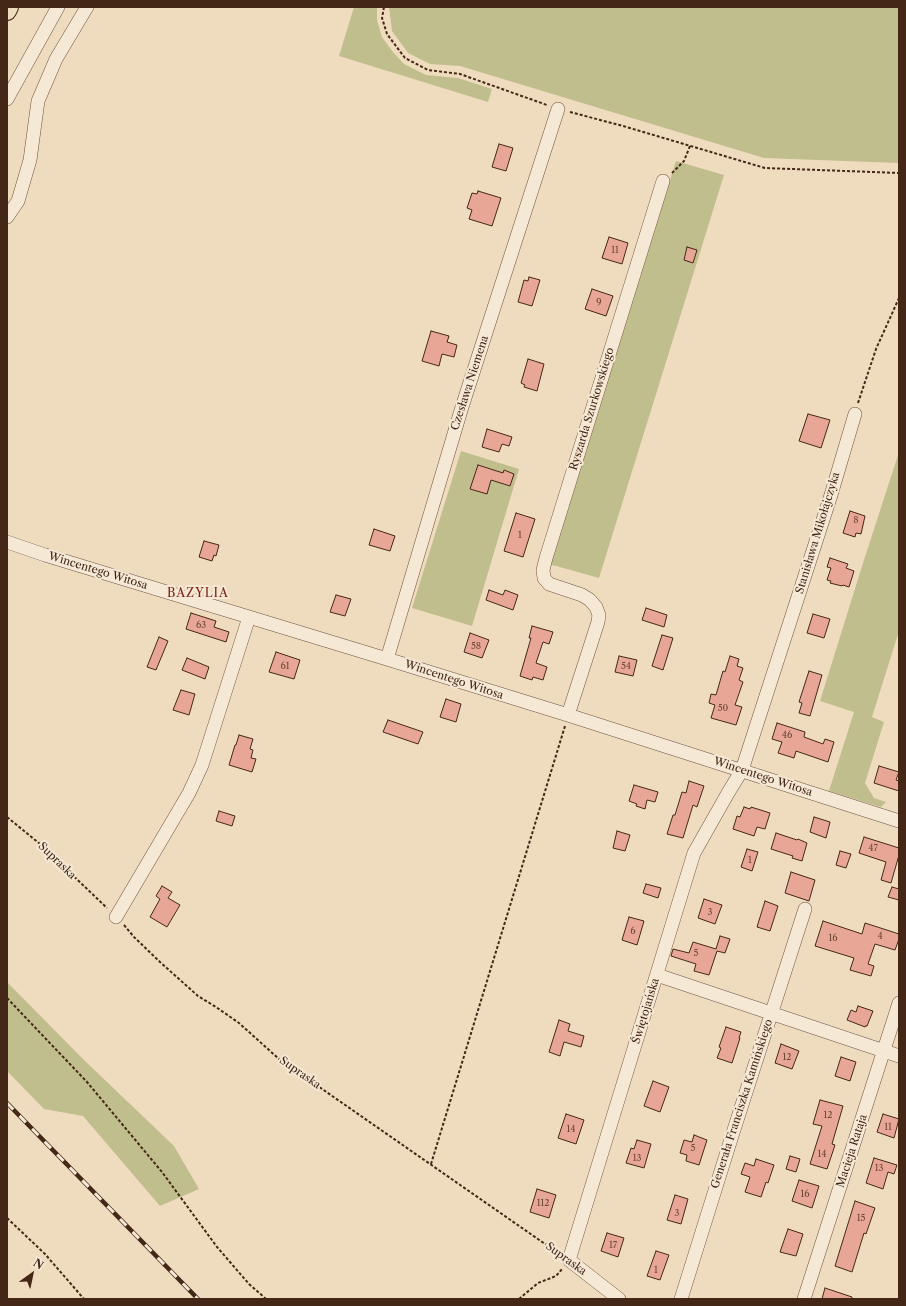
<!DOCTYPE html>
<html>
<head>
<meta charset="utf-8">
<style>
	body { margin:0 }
	#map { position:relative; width:906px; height:1306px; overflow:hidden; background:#efdcbf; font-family:"Libre Caslon Text",serif }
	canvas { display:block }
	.frame { position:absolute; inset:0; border:8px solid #442716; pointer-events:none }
	.north { position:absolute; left:12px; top:1254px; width:40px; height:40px; -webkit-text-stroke:3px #f5e8d5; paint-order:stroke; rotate:33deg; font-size:11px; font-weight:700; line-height:16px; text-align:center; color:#442716 }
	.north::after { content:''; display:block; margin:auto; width:14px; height:18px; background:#442716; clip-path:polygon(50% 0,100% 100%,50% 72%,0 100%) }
</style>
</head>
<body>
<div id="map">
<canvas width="906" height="1306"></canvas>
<div class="frame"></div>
<div class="north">N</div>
</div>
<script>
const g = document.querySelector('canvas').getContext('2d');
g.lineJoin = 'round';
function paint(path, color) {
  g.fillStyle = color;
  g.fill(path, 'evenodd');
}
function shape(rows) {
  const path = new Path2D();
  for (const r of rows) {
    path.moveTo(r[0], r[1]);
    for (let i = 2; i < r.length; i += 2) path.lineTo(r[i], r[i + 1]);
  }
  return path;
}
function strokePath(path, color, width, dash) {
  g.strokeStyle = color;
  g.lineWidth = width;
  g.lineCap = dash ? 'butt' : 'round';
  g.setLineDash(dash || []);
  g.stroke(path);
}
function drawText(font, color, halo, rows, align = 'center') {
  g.font = font + ' "Libre Caslon Text",serif';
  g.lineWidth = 4;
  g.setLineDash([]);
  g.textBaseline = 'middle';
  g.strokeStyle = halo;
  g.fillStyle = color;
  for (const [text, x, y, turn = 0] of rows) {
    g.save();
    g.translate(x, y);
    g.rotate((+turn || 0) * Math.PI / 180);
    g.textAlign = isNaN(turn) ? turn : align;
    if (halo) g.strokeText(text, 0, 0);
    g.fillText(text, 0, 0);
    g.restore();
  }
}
paint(shape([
	[354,7,377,7,377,20,382,37,393,52,404,64,426,75,458,78,492,89,488,102,339,56],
	[389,7,899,7,899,163,764,158,460,66,430,64,408,53,392,31],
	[676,161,724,175,599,578,549,564],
	[461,451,519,469,472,626,412,608],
	[899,452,899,631,872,717,884,722,865,783,874,798,886,802,881,807,829,791,854,712,820,701,863,563],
	[7,982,84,1060,174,1146,199,1189,160,1206,83,1116,44,1109,7,1071]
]), '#c1be8d');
const building = shape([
	[499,144,513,148,506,171,492,167,499,144],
	[478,191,501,198,492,226,469,219,472,210,467,208,472,193,477,194,478,191],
	[609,237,628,243,622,264,602,258,609,237],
	[687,247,697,250,693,263,684,260,687,247],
	[529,277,540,280,532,306,518,302,524,280,528,281,529,277],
	[592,289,613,296,606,316,585,309,592,289],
	[431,331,449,336,447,342,457,345,454,357,442,354,439,366,422,361,431,331],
	[528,359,544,364,537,391,524,387,525,385,521,383,528,359],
	[808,414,830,420,821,448,799,441,808,414],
	[487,429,512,437,509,446,502,444,499,452,482,447,487,429],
	[478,465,503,473,504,470,514,474,510,486,491,480,487,494,470,489,478,465],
	[850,511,865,516,861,534,856,533,855,537,843,533,850,511],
	[516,513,535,519,523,557,504,551,516,513],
	[374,529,395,536,390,551,369,545,374,529],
	[204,541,219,545,216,556,214,555,212,561,199,557,204,541],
	[830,558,848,564,846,568,854,571,849,587,843,585,842,586,830,583,831,581,827,580,831,568,827,567,830,558],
	[489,590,503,595,505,590,518,595,513,610,486,600,489,590],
	[336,595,351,599,345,616,330,612,336,595],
	[646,608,667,615,664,627,642,620,646,608],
	[191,613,216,621,214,627,229,632,226,642,186,629,191,613],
	[813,614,830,619,824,638,807,633,813,614],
	[532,626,553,632,549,644,543,642,536,663,547,667,543,680,533,677,532,680,520,676,531,638,529,638,532,626],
	[470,633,489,640,482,658,464,652,470,633],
	[662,635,673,638,663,670,652,666,662,635],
	[159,637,168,641,156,670,147,667,159,637],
	[276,652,300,660,294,679,269,672,276,652],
	[619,656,637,660,633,676,615,672,619,656],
	[730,656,739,659,737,666,743,668,739,680,743,682,735,705,742,707,736,725,711,718,715,705,709,703,711,694,716,695,723,671,725,672,730,656],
	[187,658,209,667,205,679,182,670,187,658],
	[809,671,822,675,810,716,799,713,802,703,799,702,809,671],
	[181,690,195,694,189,715,173,710,181,690],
	[446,699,461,704,456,722,440,717,446,699],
	[388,720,423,732,418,744,383,732,388,720],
	[777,723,805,732,804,737,823,744,825,739,834,742,828,762,796,751,794,758,778,753,782,742,772,739,777,723],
	[239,735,253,739,250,749,253,750,251,758,256,759,252,772,229,765,235,745,236,745,239,735],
	[879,766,899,772,896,780,899,781,899,791,874,783,879,766],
	[689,781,704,786,697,807,693,805,683,838,667,834,673,815,675,815,682,792,686,793,689,781],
	[634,785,658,792,655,802,647,800,645,809,636,806,637,804,629,801,634,785],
	[744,807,750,809,751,807,770,813,765,829,757,827,754,836,733,829,737,816,740,817,744,807],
	[219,811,235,816,232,826,216,821,219,811],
	[814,817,830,822,826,838,810,832,814,817],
	[617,831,630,835,625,851,613,848,617,831],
	[776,833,797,840,798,839,807,843,802,861,792,858,793,856,771,849,776,833],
	[864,837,899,848,899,855,891,883,881,880,886,862,859,853,864,837],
	[747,849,758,852,752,871,741,867,747,849],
	[840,851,851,854,846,868,836,865,840,851],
	[791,872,815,880,809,901,785,893,791,872],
	[646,884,661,888,658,898,643,893,646,884],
	[162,886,172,892,168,898,180,905,167,927,150,917,160,899,156,896,162,886],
	[892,887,899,889,899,900,888,897,892,887],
	[704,899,722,905,715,924,698,918,704,899],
	[765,901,778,906,770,931,757,927,765,901],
	[629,917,644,921,637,945,622,940,629,917],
	[823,921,862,934,865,923,899,934,899,939,895,950,875,944,868,964,874,966,871,976,850,970,854,958,815,946,823,921],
	[720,936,730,939,725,953,717,951,709,975,694,971,696,964,671,956,673,949,689,953,693,942,716,949,720,936],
	[858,1006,873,1011,867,1026,865,1026,865,1027,847,1020,851,1010,856,1012,858,1006],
	[559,1020,570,1024,568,1031,584,1036,581,1047,564,1042,560,1056,549,1052,559,1020],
	[726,1027,741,1032,739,1038,740,1038,732,1063,717,1058,721,1048,719,1047,726,1027],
	[781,1044,799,1051,792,1069,775,1063,781,1044],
	[841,1057,856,1062,850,1081,835,1076,841,1057],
	[653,1081,669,1087,660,1112,644,1106,653,1081],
	[820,1100,843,1106,832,1144,835,1145,827,1169,810,1164,822,1126,813,1124,820,1100],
	[566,1114,584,1120,576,1144,558,1138,566,1114],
	[883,1114,899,1119,894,1138,877,1132,883,1114],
	[694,1135,707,1140,699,1165,686,1161,687,1155,680,1153,684,1140,692,1142,694,1135],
	[637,1140,651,1144,644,1168,626,1163,631,1148,634,1149,637,1140],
	[790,1156,800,1159,796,1172,786,1169,790,1156],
	[874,1158,897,1165,894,1174,888,1172,883,1189,866,1183,874,1158],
	[756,1159,774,1165,768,1183,766,1182,761,1197,745,1192,750,1177,741,1174,745,1163,754,1166,756,1159],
	[799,1180,819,1186,812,1208,792,1201,799,1180],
	[537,1189,556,1195,549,1218,530,1212,537,1189],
	[675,1195,688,1199,681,1224,667,1220,675,1195],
	[855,1201,875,1208,866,1234,864,1233,852,1272,835,1266,855,1201],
	[788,1229,803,1234,796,1256,780,1252,788,1229],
	[607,1233,624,1238,618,1257,601,1251,607,1233],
	[656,1251,669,1255,660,1280,647,1276,656,1251],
	[825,1288,852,1297,852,1299,822,1299,825,1288]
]);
paint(building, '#e8a796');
strokePath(building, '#442716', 1);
const minor = shape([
	[7,99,58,7],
	[7,217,18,201,30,160,38,101,56,59,87,7],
	[7,542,45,555,387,659,568,715,899,821],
	[387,659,462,407,558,109],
	[568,715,598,622,599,615,596,607,590,600,582,595,549,584,544,578,543,570,546,558,663,181],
	[116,917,189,793,202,765,249,617],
	[657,975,899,1056],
	[619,1299,569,1260,694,853,728,793,742,770,831,495,855,414],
	[681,1299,731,1139,805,909],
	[804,1299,899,1003]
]);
const highway = shape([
	[7,11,9,7]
]);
strokePath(minor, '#6f5440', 14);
strokePath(highway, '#442716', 20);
strokePath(shape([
	[384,7,382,18,387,34,405,58,428,70,460,74,547,105],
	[570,112,623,126,765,168,899,173],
	[672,173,684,161,690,146],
	[858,403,876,349,899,298],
	[7,817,40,844,107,908],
	[124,925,134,937,160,962,198,996,216,1007,239,1023,279,1059,558,1253],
	[7,998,87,1082,162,1172,217,1247,249,1284,266,1299],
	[431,1164,565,726],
	[7,1218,45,1254,84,1299],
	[519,1299,538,1283,556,1276,562,1269]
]), '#442716', 2, [3, 2]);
strokePath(minor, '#f5e8d5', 13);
strokePath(highway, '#efdcbf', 18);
const rail = shape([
	[7,1103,198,1299]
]);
strokePath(rail, '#442716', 4.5);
strokePath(rail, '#f5e8d5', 3, [9]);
drawText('9px', '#6d4736', null, [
	["11",615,250],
	["9",599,302],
	["8",856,520],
	["1",520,535],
	["63",201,625],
	["58",476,646],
	["61",285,666],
	["54",626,666],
	["50",723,708],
	["46",787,735],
	["47",873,848],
	["1",750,860],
	["3",710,912],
	["6",633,931],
	["4",880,936],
	["16",833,938],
	["5",696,953],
	["12",787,1057],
	["12",828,1115],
	["11",888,1127],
	["14",571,1129],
	["5",693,1148],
	["14",822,1154],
	["13",637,1158],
	["13",879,1168],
	["16",805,1194],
	["112",543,1203],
	["3",677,1213],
	["15",861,1218],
	["17",613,1245],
	["1",656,1270]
]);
drawText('11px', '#442716', '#f5e8d5', [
	["Czesława Niemena",470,383,-72],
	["Ryszarda Szurkowskiego",592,409,-73],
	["Stanisława Mikołajczyka",818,533,-73],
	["Wincentego Witosa",98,571,17],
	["Wincentego Witosa",454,680,18],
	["Wincentego Witosa",763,777,18],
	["Supraska",57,861,44],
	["Świętojańska",646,1011,-73],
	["Supraska",300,1073,35],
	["Generała Franciszka Kamińskiego",742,1104,-72],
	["Macieja Rataja",852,1151,-72],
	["Supraska",566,1259,36]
]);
g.letterSpacing = '1px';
drawText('12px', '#7a1f14', '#f5e8d5', [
	["BAZYLIA",198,594]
]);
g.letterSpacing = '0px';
</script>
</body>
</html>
